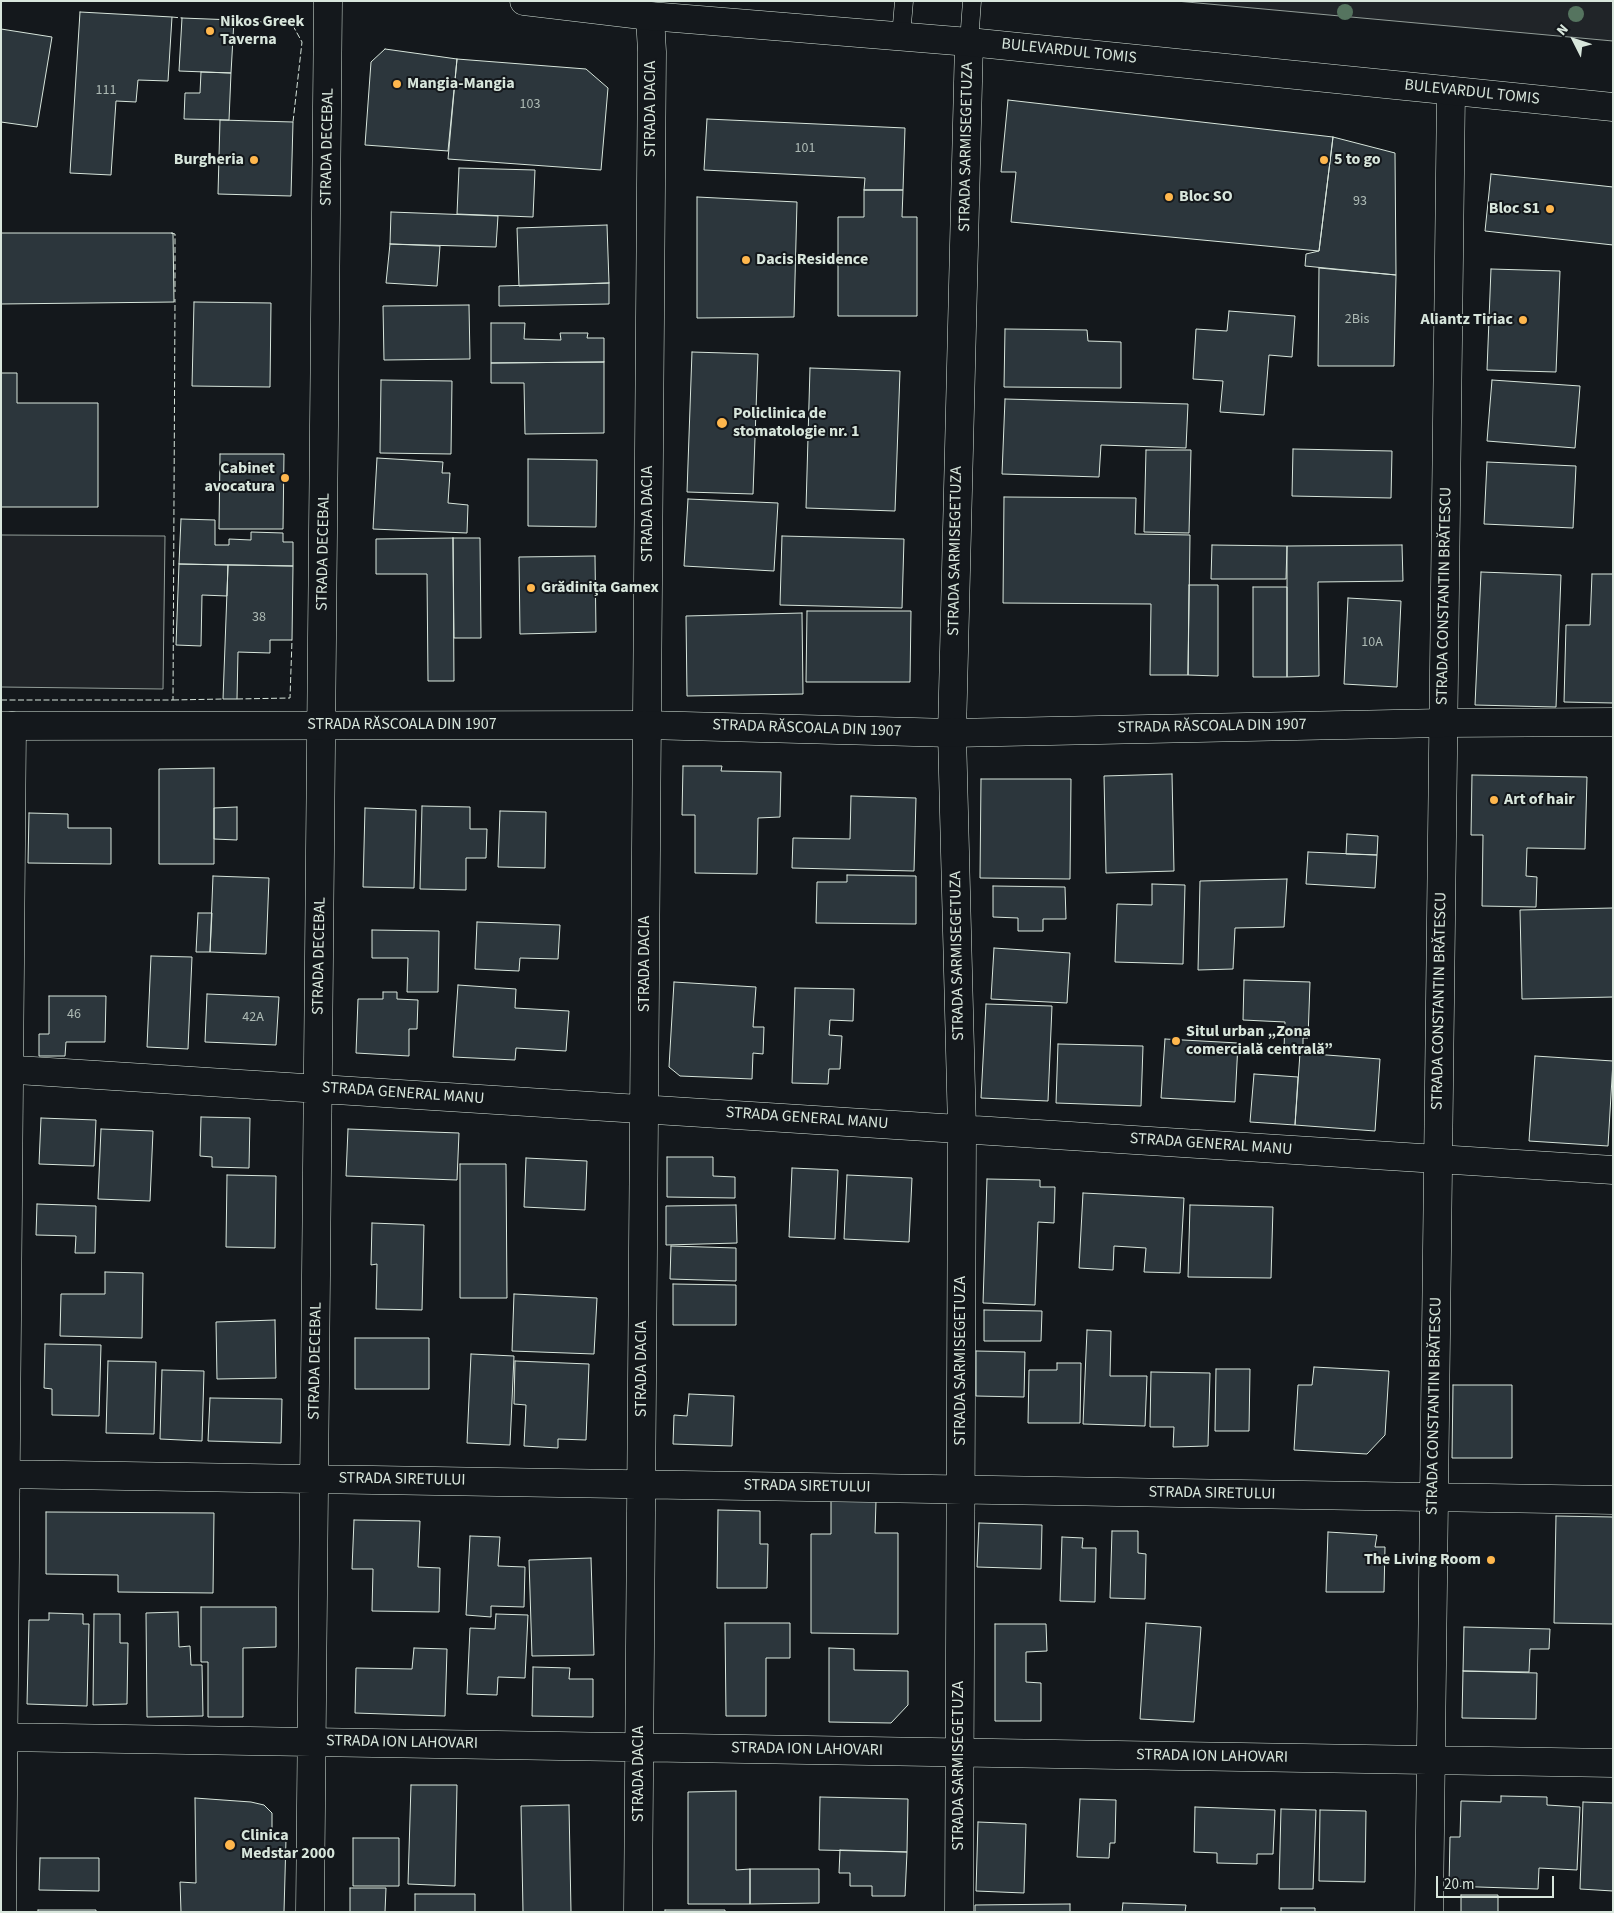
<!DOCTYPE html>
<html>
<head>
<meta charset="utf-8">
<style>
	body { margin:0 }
	#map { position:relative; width:1614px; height:1913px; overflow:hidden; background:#14181c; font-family:"Source Sans 3",sans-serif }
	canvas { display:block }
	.frame { position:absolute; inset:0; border:2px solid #d8e6dc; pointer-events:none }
	.north { position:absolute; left:1549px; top:15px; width:50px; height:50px; -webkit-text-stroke:4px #14181c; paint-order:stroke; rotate:311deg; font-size:14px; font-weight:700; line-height:20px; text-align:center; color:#d8e6dc }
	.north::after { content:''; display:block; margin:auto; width:18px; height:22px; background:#d8e6dc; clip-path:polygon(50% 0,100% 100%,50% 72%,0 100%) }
	.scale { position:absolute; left:1436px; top:1876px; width:118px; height:22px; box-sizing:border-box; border:2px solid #d8e6dc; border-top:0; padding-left:6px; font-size:15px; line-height:18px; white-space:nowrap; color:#d8e6dc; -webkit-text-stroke:4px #14181c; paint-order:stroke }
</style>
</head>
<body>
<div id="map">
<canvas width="1614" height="1913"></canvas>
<div class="frame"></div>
<div class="north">N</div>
<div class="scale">20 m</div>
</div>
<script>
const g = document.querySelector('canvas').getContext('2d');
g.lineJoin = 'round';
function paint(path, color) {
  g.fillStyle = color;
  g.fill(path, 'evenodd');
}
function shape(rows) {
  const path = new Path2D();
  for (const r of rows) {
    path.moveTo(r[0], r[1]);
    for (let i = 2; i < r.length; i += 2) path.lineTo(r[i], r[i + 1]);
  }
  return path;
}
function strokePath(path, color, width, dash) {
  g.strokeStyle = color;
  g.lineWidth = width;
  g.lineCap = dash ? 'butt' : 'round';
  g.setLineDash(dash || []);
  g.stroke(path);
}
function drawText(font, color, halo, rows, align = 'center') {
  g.font = font + ' "Source Sans 3",sans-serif';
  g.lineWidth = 4;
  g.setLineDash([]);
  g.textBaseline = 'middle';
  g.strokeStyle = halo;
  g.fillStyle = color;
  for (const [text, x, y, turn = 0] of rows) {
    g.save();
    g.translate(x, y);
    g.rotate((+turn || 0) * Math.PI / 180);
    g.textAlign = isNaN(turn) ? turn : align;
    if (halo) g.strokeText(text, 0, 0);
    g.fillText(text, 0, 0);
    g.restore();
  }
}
const green = shape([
	[1176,1,1613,1,1613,41,1176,1],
	[1,535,165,536,163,689,1,687,1,535]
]);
paint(green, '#202428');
strokePath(green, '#939e99', 1);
const building = shape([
	[80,12,172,17,168,81,138,80,136,102,116,101,111,175,70,173,80,12],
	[182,18,234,20,231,73,179,71,182,18],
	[1,29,52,37,37,127,1,122,1,29],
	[385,49,457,59,448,151,365,145,371,62,385,49],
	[457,59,586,69,608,88,601,170,448,159,457,59],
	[201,72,231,73,229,120,184,119,185,93,200,93,201,72],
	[1008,100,1333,137,1319,251,1011,222,1016,172,1001,172,1008,100],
	[707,119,905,128,903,190,864,190,865,178,704,170,707,119],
	[220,120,293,122,291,196,218,194,220,120],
	[1333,137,1395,153,1396,275,1305,266,1306,254,1319,251,1333,137],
	[459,168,535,170,533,217,457,214,459,168],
	[1491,174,1613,187,1613,245,1485,231,1491,174],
	[864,190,903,190,902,217,917,217,917,316,838,316,838,217,864,217,864,190],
	[697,197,797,202,794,317,697,318,697,197],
	[391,212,498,216,496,247,390,244,391,212],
	[607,225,609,283,519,286,517,228,607,225],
	[1,233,173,233,174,302,1,304,1,233],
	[390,244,440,246,437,286,386,283,390,244],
	[1319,268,1396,275,1394,366,1318,366,1319,268],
	[1491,269,1560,271,1556,372,1487,370,1491,269],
	[609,283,609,304,499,306,499,286,609,283],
	[194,302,271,303,270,387,192,386,194,302],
	[469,305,470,359,384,360,383,306,469,305],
	[1229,311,1295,316,1292,357,1269,355,1264,415,1220,412,1223,381,1193,379,1196,329,1227,331,1229,311],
	[491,323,525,323,524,339,561,340,560,333,588,333,587,338,604,338,604,362,491,363,491,323],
	[1005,329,1087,330,1088,341,1121,342,1121,388,1004,387,1005,329],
	[692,352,758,354,753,494,687,492,692,352],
	[604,362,604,433,525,434,524,383,491,383,491,363,604,362],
	[810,368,900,371,895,511,806,508,810,368],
	[1,373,17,373,17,403,98,403,98,507,1,507,1,373],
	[381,380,452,381,451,454,380,453,381,380],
	[1492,380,1580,386,1575,448,1487,441,1492,380],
	[1005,399,1188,404,1186,448,1101,445,1099,477,1002,474,1005,399],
	[1293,449,1392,451,1391,498,1292,496,1293,449],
	[1146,450,1191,450,1189,533,1144,532,1146,450],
	[220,454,284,454,283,529,219,529,220,454],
	[377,458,443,462,442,473,450,473,448,503,468,505,467,533,373,529,377,458],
	[528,459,597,460,596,527,528,526,528,459],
	[1487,462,1576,466,1573,528,1484,524,1487,462],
	[1004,497,1136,498,1135,534,1190,535,1188,675,1150,675,1151,604,1003,603,1004,497],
	[688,499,778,503,774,571,684,566,688,499],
	[181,519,215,520,215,545,229,545,229,539,251,540,251,532,283,533,283,542,293,542,293,566,179,564,181,519],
	[782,536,904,539,902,608,780,605,782,536],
	[453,538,480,538,481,638,454,638,453,538],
	[453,538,454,681,428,681,427,574,376,574,376,539,453,538],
	[1212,545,1287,546,1286,579,1211,579,1212,545],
	[1402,545,1403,581,1318,582,1319,676,1287,677,1287,546,1402,545],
	[595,556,596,632,520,634,519,557,595,556],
	[179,564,228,565,227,596,202,595,201,646,176,645,179,564],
	[228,565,293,566,292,640,270,640,270,653,238,652,237,699,223,699,228,565],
	[1481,572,1561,575,1556,707,1475,705,1481,572],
	[1592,574,1613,574,1613,703,1564,702,1566,625,1590,625,1592,574],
	[1189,585,1218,585,1218,676,1188,675,1189,585],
	[1253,587,1287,587,1287,677,1253,677,1253,587],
	[1348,598,1401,601,1397,687,1344,684,1348,598],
	[807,611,911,611,910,682,806,682,807,611],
	[802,613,803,694,687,696,686,616,802,613],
	[683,766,722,766,721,771,781,772,780,817,758,818,757,874,695,873,695,815,682,815,683,766],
	[214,768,214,864,159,864,159,769,214,768],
	[1172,774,1174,871,1106,873,1104,776,1172,774],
	[1472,775,1587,777,1585,849,1527,848,1526,876,1537,877,1536,907,1482,906,1483,835,1471,835,1472,775],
	[981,779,1071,779,1070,879,980,878,981,779],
	[851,796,916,798,914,871,792,868,793,838,850,839,851,796],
	[422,806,470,807,470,829,487,829,486,858,466,858,466,890,420,889,422,806],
	[237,807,237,840,214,839,214,808,237,807],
	[365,808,416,810,414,888,363,887,365,808],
	[500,811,546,812,545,868,498,867,500,811],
	[29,813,68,814,68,828,111,828,111,864,28,863,29,813],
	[1347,834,1378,836,1377,855,1346,854,1347,834],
	[1308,852,1377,855,1375,888,1306,884,1308,852],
	[847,875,916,876,916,924,816,923,817,882,847,882,847,875],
	[213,876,269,878,266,954,210,952,213,876],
	[1287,879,1284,927,1235,928,1233,969,1198,970,1200,881,1287,879],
	[1152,884,1185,885,1183,964,1115,962,1117,904,1152,905,1152,884],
	[993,886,1065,887,1066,919,1043,919,1043,931,1018,931,1018,918,993,917,993,886],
	[1613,908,1613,997,1522,999,1520,910,1613,908],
	[198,913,212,913,210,952,196,952,198,913],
	[477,922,560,925,558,959,520,958,519,971,475,969,477,922],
	[372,930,439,931,438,992,407,992,408,958,372,958,372,930],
	[994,948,1070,953,1067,1003,991,999,994,948],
	[151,956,192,957,188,1049,147,1047,151,956],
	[1244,980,1310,982,1308,1038,1303,1038,1303,1049,1284,1048,1285,1022,1243,1020,1244,980],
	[674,982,756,987,753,1027,764,1027,763,1054,753,1053,752,1079,680,1076,669,1067,674,982],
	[458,985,516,989,515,1008,569,1011,566,1051,516,1048,515,1060,453,1057,458,985],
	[795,988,854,989,853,1021,830,1020,829,1035,842,1036,840,1069,829,1069,828,1084,792,1083,795,988],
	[383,992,397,992,397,999,418,1000,417,1029,409,1029,409,1056,356,1053,358,999,383,999,383,992],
	[207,994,279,997,276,1045,205,1042,207,994],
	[49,996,106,996,105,1042,66,1042,65,1056,39,1056,39,1034,49,1034,49,996],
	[986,1004,1052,1006,1048,1101,981,1098,986,1004],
	[1165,1039,1238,1043,1235,1102,1161,1098,1165,1039],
	[1058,1044,1143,1046,1141,1106,1056,1103,1058,1044],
	[1300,1053,1380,1059,1375,1131,1295,1125,1300,1053],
	[1535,1056,1613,1061,1608,1146,1529,1141,1535,1056],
	[1254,1074,1298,1077,1295,1125,1250,1122,1254,1074],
	[201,1117,250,1118,249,1168,212,1167,212,1157,200,1156,201,1117],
	[41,1118,96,1120,94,1166,39,1164,41,1118],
	[101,1129,153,1131,150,1201,98,1199,101,1129],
	[348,1129,459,1133,457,1180,346,1176,348,1129],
	[667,1157,713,1157,713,1176,735,1177,735,1198,667,1197,667,1157],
	[526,1158,587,1161,585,1210,524,1207,526,1158],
	[460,1164,506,1164,507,1298,460,1298,460,1164],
	[792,1168,838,1170,835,1239,789,1237,792,1168],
	[227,1175,276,1176,275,1248,226,1247,227,1175],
	[847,1175,912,1178,909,1242,844,1239,847,1175],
	[987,1179,1040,1180,1040,1187,1055,1187,1054,1223,1038,1222,1035,1305,983,1303,987,1179],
	[1083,1193,1184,1198,1180,1273,1144,1272,1146,1248,1114,1246,1113,1270,1079,1268,1083,1193],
	[37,1204,96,1206,95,1253,75,1253,76,1236,36,1235,37,1204],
	[736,1205,737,1243,666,1245,666,1206,736,1205],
	[1190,1205,1273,1207,1271,1278,1188,1277,1190,1205],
	[372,1223,424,1225,422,1310,376,1309,377,1264,371,1265,372,1223],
	[671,1246,736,1248,736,1281,670,1279,671,1246],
	[105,1272,143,1273,142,1338,60,1336,61,1294,105,1294,105,1272],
	[673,1284,736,1285,736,1325,673,1325,673,1284],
	[514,1294,597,1298,594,1354,512,1351,514,1294],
	[984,1310,1042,1311,1041,1341,984,1341,984,1310],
	[275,1320,276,1378,217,1379,216,1322,275,1320],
	[1087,1330,1111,1331,1110,1376,1147,1376,1145,1426,1083,1424,1087,1330],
	[355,1338,429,1338,429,1389,355,1389,355,1338],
	[45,1344,101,1345,99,1416,52,1415,52,1389,44,1388,45,1344],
	[976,1351,1025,1352,1024,1397,976,1396,976,1351],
	[471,1354,514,1356,510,1445,467,1443,471,1354],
	[108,1361,156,1362,154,1434,106,1433,108,1361],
	[515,1361,589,1364,586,1440,558,1439,558,1448,524,1446,526,1405,514,1404,515,1361],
	[1057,1363,1081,1363,1080,1423,1028,1423,1029,1370,1057,1370,1057,1363],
	[1314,1367,1389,1371,1385,1435,1367,1454,1294,1450,1298,1385,1312,1385,1314,1367],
	[1216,1369,1250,1369,1249,1431,1215,1431,1216,1369],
	[162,1370,204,1371,202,1441,160,1439,162,1370],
	[1151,1372,1210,1373,1208,1446,1173,1447,1174,1427,1150,1427,1151,1372],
	[1453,1385,1512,1385,1512,1458,1452,1458,1453,1385],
	[689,1394,734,1396,732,1446,673,1444,674,1415,687,1416,689,1394],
	[210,1398,282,1399,281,1443,208,1441,210,1398],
	[831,1501,876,1501,875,1533,898,1533,898,1634,811,1633,811,1534,831,1534,831,1501],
	[718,1510,760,1511,760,1544,768,1544,767,1588,717,1588,718,1510],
	[46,1512,214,1513,213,1593,118,1592,118,1575,46,1574,46,1512],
	[1556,1516,1613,1517,1613,1624,1554,1623,1556,1516],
	[354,1520,420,1521,418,1567,440,1568,439,1612,372,1611,373,1569,352,1569,354,1520],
	[979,1523,1042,1525,1041,1569,977,1567,979,1523],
	[1112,1531,1138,1531,1138,1553,1146,1554,1145,1599,1110,1598,1112,1531],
	[1328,1532,1377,1535,1375,1547,1385,1547,1384,1592,1326,1592,1328,1532],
	[470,1536,500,1537,498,1566,525,1567,524,1607,491,1606,491,1617,466,1615,470,1536],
	[1062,1537,1083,1538,1082,1548,1096,1548,1095,1602,1060,1601,1062,1537],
	[591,1558,594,1655,532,1656,529,1560,591,1558],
	[201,1607,276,1607,276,1647,243,1648,243,1717,208,1717,208,1662,201,1662,201,1607],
	[178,1612,179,1647,190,1646,191,1665,202,1665,203,1716,147,1717,146,1613,178,1612],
	[49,1613,83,1614,83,1624,89,1624,87,1706,27,1704,29,1620,49,1620,49,1613],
	[94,1614,120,1614,120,1643,128,1643,127,1704,93,1705,94,1614],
	[496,1614,528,1615,525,1678,498,1677,497,1695,467,1694,470,1628,495,1629,496,1614],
	[725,1623,790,1623,790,1658,766,1658,766,1716,726,1716,725,1623],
	[1146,1623,1201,1627,1194,1722,1140,1719,1146,1623],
	[995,1624,1046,1624,1047,1651,1026,1652,1026,1682,1041,1683,1041,1721,995,1721,995,1624],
	[1464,1627,1550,1629,1549,1649,1530,1649,1529,1672,1463,1671,1464,1627],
	[414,1648,447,1649,445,1716,355,1713,356,1668,412,1669,414,1648],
	[829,1648,854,1649,854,1670,908,1671,908,1705,891,1723,829,1722,829,1648],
	[533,1667,570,1668,569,1679,593,1679,593,1717,532,1716,533,1667],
	[1463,1671,1537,1673,1536,1719,1462,1718,1463,1671],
	[411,1785,457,1785,455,1886,408,1884,411,1785],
	[736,1791,736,1870,750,1869,750,1904,688,1904,688,1792,736,1791],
	[1501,1796,1547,1797,1547,1805,1580,1807,1577,1870,1539,1868,1538,1889,1449,1886,1450,1837,1460,1837,1461,1801,1501,1802,1501,1796],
	[820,1797,908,1799,907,1852,819,1850,820,1797],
	[195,1798,251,1802,264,1805,272,1813,272,1838,286,1839,284,1912,181,1912,180,1882,196,1883,195,1798],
	[1080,1799,1116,1800,1115,1843,1110,1843,1109,1858,1077,1857,1080,1799],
	[1583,1802,1613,1803,1613,1891,1580,1889,1583,1802],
	[569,1805,571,1912,523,1912,521,1806,569,1805],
	[1195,1807,1275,1810,1273,1854,1257,1854,1257,1864,1217,1863,1217,1853,1194,1852,1195,1807],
	[1281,1809,1316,1810,1313,1889,1279,1889,1281,1809],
	[1320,1810,1366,1811,1365,1882,1319,1881,1320,1810],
	[978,1822,1026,1824,1024,1893,976,1891,978,1822],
	[353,1838,399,1838,399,1886,353,1886,353,1838],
	[840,1850,907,1852,905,1896,872,1896,872,1886,850,1886,850,1873,839,1873,840,1850],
	[40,1858,99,1858,99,1891,39,1890,40,1858],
	[750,1869,819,1869,819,1903,750,1904,750,1869],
	[350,1888,386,1888,385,1912,350,1912,350,1888],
	[415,1894,475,1894,475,1912,415,1912,415,1894],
	[1461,1895,1498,1895,1498,1912,1461,1912,1461,1895],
	[1123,1903,1186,1905,1185,1912,1122,1912,1123,1903],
	[1070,1904,1070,1912,975,1912,975,1905,1070,1904],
	[1281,1908,1315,1908,1315,1912,1281,1912,1281,1908],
	[38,1910,96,1910,96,1912,38,1912,38,1910],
	[665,1910,725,1910,725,1912,665,1912,665,1910]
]);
paint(building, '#2c363c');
strokePath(building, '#d8e6dc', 1);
const service = shape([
	[901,36,904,1],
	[969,42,972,1]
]);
const minor = shape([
	[1,1069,1613,1170],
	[1,1474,1613,1500],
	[1,1737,1613,1763],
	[2,1912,12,726],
	[310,1912,328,1],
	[638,1912,652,52,650,16],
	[959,1912,962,1129,952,733,969,42],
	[1429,1912,1451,91]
]);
const tertiary = shape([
	[1,726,646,725,952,733,1443,723,1613,722]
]);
const secondary = shape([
	[524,1,650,16,969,42,1613,107]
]);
strokePath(service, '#d8e6dc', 19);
strokePath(minor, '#d8e6dc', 29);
strokePath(tertiary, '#d8e6dc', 29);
strokePath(secondary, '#d8e6dc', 29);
strokePath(service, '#14181c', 18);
strokePath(minor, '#14181c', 28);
strokePath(tertiary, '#14181c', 28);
strokePath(secondary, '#14181c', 28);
strokePath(shape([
	[172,17,182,18],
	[234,20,292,24,302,42,293,122],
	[171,233,175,234,175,292],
	[237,699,290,698,292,640],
	[1,700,173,700,175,299],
	[173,700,223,699]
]), '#d8e6dc', 1, [6, 2.5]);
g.fillStyle = '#55745f';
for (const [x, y] of [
	[1345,12],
	[1576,14]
]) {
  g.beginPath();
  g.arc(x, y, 8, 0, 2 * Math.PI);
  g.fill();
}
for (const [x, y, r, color] of [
	[210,31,5,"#ffb74d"],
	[397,84,5,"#ffb74d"],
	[254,160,5,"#ffb74d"],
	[1324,160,5,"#ffb74d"],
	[1169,197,5,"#ffb74d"],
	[1550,209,5,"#ffb74d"],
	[746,260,5,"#ffb74d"],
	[1523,320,5,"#ffb74d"],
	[722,423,6,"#ffb74d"],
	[285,478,5,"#ffb74d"],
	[531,588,5,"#ffb74d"],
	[1494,800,5,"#ffb74d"],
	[1176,1041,5,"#ffb74d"],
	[1491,1560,5,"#ffb74d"],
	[230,1845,6,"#ffb74d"]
]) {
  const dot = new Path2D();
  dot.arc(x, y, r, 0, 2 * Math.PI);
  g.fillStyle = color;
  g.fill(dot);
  strokePath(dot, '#14181c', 2);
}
drawText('14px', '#adbab4', null, [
	["111",106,91],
	["103",530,105],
	["101",805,149],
	["93",1360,202],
	["2Bis",1357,320],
	["38",259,618],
	["10A",1372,643],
	["46",74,1015],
	["42A",253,1018]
]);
drawText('bold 16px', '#d8e6dc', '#14181c', [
	["Nikos Greek",220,22],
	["Taverna",220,40],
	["Mangia-Mangia",407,84],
	["Burgheria",244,160,"right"],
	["5 to go",1334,160],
	["Bloc SO",1179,197],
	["Bloc S1",1540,209,"right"],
	["Dacis Residence",756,260],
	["Aliantz Tiriac",1513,320,"right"],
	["Policlinica de",733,414],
	["stomatologie nr. 1",733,432],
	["Cabinet",275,469,"right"],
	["avocatura",275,487,"right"],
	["Grădinița Gamex",541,588],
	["Art of hair",1504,800],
	["Situl urban „Zona",1186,1032],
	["comercială centrală”",1186,1050],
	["The Living Room",1481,1560,"right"],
	["Clinica",241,1836],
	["Medstar 2000",241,1854]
], 'left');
drawText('16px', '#d8e6dc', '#14181c', [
	["BULEVARDUL TOMIS",1069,52,6],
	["BULEVARDUL TOMIS",1472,93,6],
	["STRADA DACIA",651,109,-90],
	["STRADA DECEBAL",328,147,-89],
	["STRADA SARMISEGETUZA",967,147,-89],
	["STRADA DACIA",648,514,-90],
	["STRADA SARMISEGETUZA",956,551,-89],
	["STRADA DECEBAL",324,552,-89],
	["STRADA CONSTANTIN BRĂTESCU",1445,596,-89],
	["STRADA RĂSCOALA DIN 1907",402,725],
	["STRADA RĂSCOALA DIN 1907",1212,727,-1],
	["STRADA RĂSCOALA DIN 1907",807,729,2],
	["STRADA DECEBAL",320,956,-89],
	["STRADA SARMISEGETUZA",958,956,-91],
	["STRADA DACIA",645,964,-90],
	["STRADA CONSTANTIN BRĂTESCU",1440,1001,-89],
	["STRADA GENERAL MANU",403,1094,4],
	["STRADA GENERAL MANU",807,1119,4],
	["STRADA GENERAL MANU",1211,1145,4],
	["STRADA DECEBAL",316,1361,-89],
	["STRADA SARMISEGETUZA",961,1361,-90],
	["STRADA DACIA",642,1369,-90],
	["STRADA CONSTANTIN BRĂTESCU",1435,1406,-89],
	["STRADA SIRETULUI",402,1480,1],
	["STRADA SIRETULUI",807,1487,1],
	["STRADA SIRETULUI",1212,1494,1],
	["STRADA ION LAHOVARI",402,1743,1],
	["STRADA ION LAHOVARI",807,1750,1],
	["STRADA ION LAHOVARI",1212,1757,1],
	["STRADA SARMISEGETUZA",959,1766,-90],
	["STRADA DACIA",639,1774,-90]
]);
</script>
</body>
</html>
